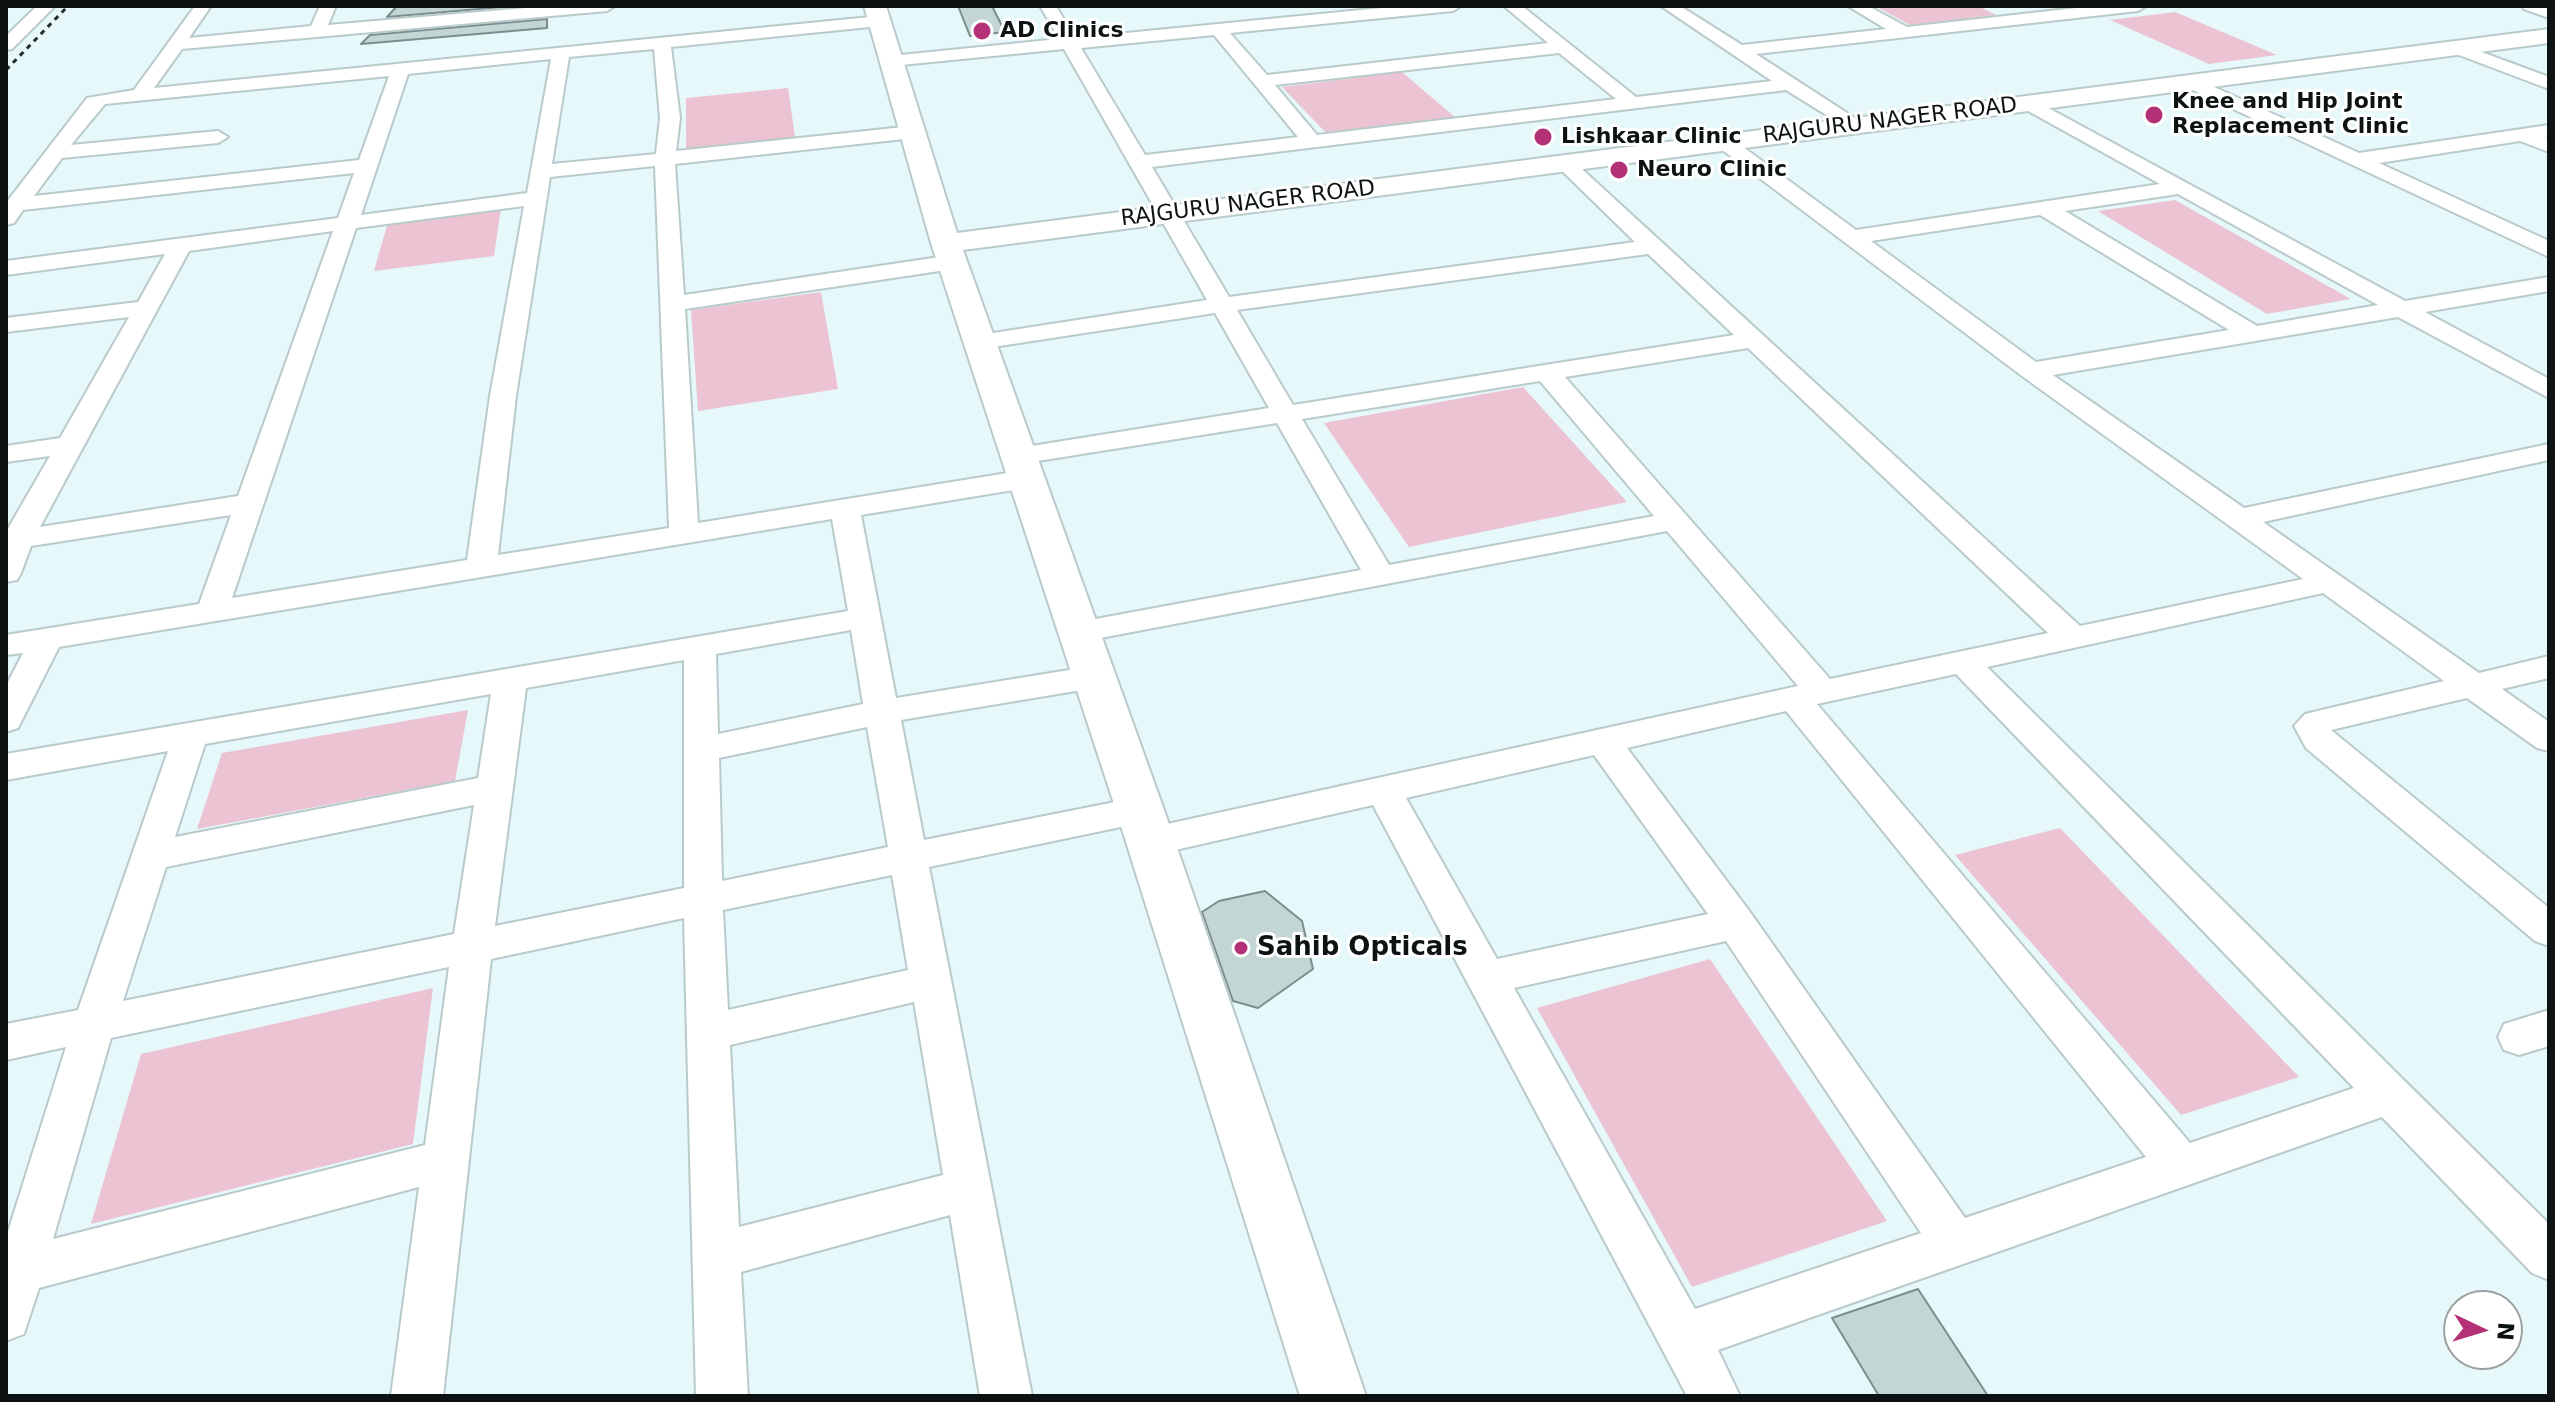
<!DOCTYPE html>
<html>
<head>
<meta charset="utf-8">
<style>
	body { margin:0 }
	#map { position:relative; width:2555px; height:1402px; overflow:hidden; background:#e6f8f9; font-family:"DejaVu Sans",sans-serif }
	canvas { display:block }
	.frame { position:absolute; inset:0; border:8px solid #0d1313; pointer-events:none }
	.north { position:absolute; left:2443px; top:1290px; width:80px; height:80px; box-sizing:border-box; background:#fff; border:2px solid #9ea1a1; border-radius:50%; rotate:94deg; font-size:22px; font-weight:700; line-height:32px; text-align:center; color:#0d1313 }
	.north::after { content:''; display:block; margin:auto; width:28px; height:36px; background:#b43178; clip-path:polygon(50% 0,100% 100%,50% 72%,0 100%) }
</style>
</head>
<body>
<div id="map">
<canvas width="2555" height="1402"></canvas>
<div class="frame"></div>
<div class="north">N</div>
</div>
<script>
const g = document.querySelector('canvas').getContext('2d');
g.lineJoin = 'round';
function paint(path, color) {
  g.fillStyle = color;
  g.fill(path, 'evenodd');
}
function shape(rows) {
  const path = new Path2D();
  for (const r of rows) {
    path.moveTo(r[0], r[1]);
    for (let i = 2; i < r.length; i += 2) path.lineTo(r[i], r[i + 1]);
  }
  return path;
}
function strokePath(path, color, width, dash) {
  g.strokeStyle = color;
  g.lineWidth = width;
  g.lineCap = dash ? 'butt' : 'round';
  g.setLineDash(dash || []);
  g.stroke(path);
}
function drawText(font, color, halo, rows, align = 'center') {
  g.font = font + ' "DejaVu Sans",sans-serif';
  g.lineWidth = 6;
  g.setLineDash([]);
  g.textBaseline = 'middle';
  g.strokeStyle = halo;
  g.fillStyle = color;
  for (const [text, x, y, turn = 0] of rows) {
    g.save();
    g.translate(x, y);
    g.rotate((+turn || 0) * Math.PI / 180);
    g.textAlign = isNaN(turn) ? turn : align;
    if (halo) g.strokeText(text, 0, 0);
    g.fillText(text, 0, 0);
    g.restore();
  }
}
paint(shape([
	[1875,6,1978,6,1996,15,1910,25],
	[2175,12,2277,55,2209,64,2110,20],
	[1402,72,1456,118,1329,136,1282,87],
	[788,88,796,144,686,156,686,98],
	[2175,200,2351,299,2267,314,2098,211],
	[501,208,494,256,374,271,388,222],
	[821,292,838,389,698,411,691,310],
	[1523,387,1627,502,1409,547,1324,423],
	[468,710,455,781,197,829,222,753],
	[2060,828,2299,1077,2181,1115,1955,855],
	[1710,959,1887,1221,1692,1287,1537,1008],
	[433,988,413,1144,91,1224,141,1054]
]), '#ebc3d3');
const building = shape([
	[397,6,514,6,387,17,397,6],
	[958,6,992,6,1005,32,970,36,958,6],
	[547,19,547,28,361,44,370,35,547,19],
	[1265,891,1302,921,1313,969,1258,1008,1233,1001,1202,912,1219,901,1265,891],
	[1918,1289,1988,1396,1879,1396,1832,1318,1918,1289]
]);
paint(building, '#c3d5d5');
strokePath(building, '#7c8d8d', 2);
const street = shape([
	[37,6,55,6,12,49,6,50,6,36,37,6],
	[195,6,211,6,189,38,311,26,320,6,336,6,328,25,549,6,615,6,607,11,182,49,154,88,880,16,888,21,880,26,671,47,680,118,676,151,913,126,923,132,913,138,675,164,684,295,953,255,961,257,964,262,961,267,953,269,685,309,698,523,1026,470,1036,473,1040,479,1036,485,1026,488,861,515,896,698,1094,666,1106,669,1111,677,1106,685,1094,688,901,720,924,840,1140,797,1153,801,1158,810,1153,819,1140,823,929,867,1032,1396,980,1396,950,1215,741,1272,748,1396,696,1396,684,918,491,959,443,1396,391,1396,419,1187,39,1288,24,1334,6,1341,6,1238,66,1047,6,1060,6,1024,78,1010,168,751,6,780,6,754,848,611,832,519,59,647,18,728,6,732,6,686,23,653,6,655,6,635,199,604,231,515,31,546,21,573,17,580,6,582,6,532,50,456,6,462,6,446,60,438,129,317,6,332,6,318,138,302,165,254,6,275,6,261,338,218,354,173,23,210,14,223,6,225,6,203,87,98,134,90,195,6],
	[654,49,660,118,656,154,552,164,569,57,654,49],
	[551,59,527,193,361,215,408,74,551,59],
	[389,76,359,160,34,196,62,158,218,143,228,137,218,131,71,145,105,104,389,76],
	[655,166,669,528,498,555,516,396,550,177,655,166],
	[524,206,490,396,467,560,232,598,356,228,524,206],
	[333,231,238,496,40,527,189,251,333,231],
	[851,630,863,704,718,734,716,654,851,630],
	[684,660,684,888,495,926,526,688,684,660],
	[491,694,478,778,175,837,205,744,491,694],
	[867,727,888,847,722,881,719,758,867,727],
	[474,805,454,934,123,1001,166,867,474,805],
	[892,875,908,970,728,1010,723,910,892,875],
	[449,967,425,1145,53,1239,111,1038,449,967],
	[914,1002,943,1175,739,1227,730,1045,914,1002],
	[1040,6,1056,6,1075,38,1402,6,1461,6,1453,11,1230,33,1267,75,1548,43,1504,6,1522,6,1636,97,1772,81,1661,6,1680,6,1742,45,1886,29,1848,6,1868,6,1907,27,2094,6,2146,6,2138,11,1756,54,1861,122,1864,126,1861,130,1854,132,1786,90,1152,167,1229,297,1635,242,1554,163,1557,159,1571,159,2080,626,2303,579,2022,376,1717,146,1714,142,1717,138,1731,138,1856,230,2160,184,2021,107,2019,103,2021,99,2028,97,2405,301,2549,277,2549,291,2425,312,2549,379,2549,398,2398,317,2053,375,2244,508,2549,444,2549,460,2263,522,2479,673,2549,656,2549,678,2502,689,2549,722,2549,751,2537,748,2467,698,2331,730,2549,908,2549,946,2535,941,2306,748,2294,726,2305,714,2444,681,2323,593,1987,667,2549,1224,2549,1280,2532,1273,2382,1117,1718,1350,1740,1396,1687,1396,1373,805,1149,856,1136,852,1130,842,1136,832,1149,828,1798,686,1667,531,1079,642,1068,639,1063,632,1068,625,1079,622,1361,570,1277,423,1019,464,1009,462,1005,456,1009,450,1019,448,1269,408,1215,313,980,349,971,347,968,342,971,337,980,335,1207,300,1064,49,891,66,882,61,891,56,1059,39,1040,6],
	[1214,35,1298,137,1145,155,1081,48,1214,35],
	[1559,53,1616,99,1317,135,1275,85,1559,53],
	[2178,194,2378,305,2257,326,2065,211,2178,194],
	[2040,215,2229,330,2036,362,1871,241,2040,215],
	[1648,254,1734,335,1293,405,1237,310,1648,254],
	[1748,348,2048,633,1830,679,1565,377,1748,348],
	[1540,381,1654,516,1389,565,1302,419,1540,381],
	[1956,674,2354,1088,2190,1143,1817,704,1956,674],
	[1786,711,2146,1157,1965,1218,1750,912,1627,748,1786,711],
	[1594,755,1708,914,1497,959,1406,798,1594,755],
	[1726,941,1921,1233,1695,1309,1514,988,1726,941],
	[2522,6,2549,7,2549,18,2524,9,2522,6],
	[2457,43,2549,77,2549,89,2451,52,2448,48,2451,44,2457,43],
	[2190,76,2359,153,2549,125,2549,137,2545,137,2549,139,2549,152,2520,141,2379,163,2549,241,2549,257,2184,86,2181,82,2184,78,2190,76],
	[2549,1010,2549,1046,2519,1055,2504,1050,2498,1037,2504,1024,2549,1010]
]);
const secondary = shape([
	[864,6,886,6,957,233,2549,29,2549,43,963,250,1164,810,1366,1396,1300,1396,1116,810,931,243,864,6]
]);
strokePath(street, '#b9cacb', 4);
strokePath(secondary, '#b9cacb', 4);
paint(street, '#fff');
paint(secondary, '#fff');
strokePath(shape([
	[6,70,68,6]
]), '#252d2d', 3, [5, 5]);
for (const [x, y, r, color] of [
	[982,31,10,"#b43178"],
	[2154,115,10,"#b43178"],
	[1543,137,10,"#b43178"],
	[1619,170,10,"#b43178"],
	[1241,948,8,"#b43178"]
]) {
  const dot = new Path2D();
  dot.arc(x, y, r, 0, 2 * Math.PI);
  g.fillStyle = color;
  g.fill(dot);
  strokePath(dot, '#fff', 3);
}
drawText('bold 22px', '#0d1313', '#fff', [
	["AD Clinics",1000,31],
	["Knee and Hip Joint",2172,102],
	["Replacement Clinic",2172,127],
	["Lishkaar Clinic",1561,137],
	["Neuro Clinic",1637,170]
], 'left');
drawText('22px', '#0d1313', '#fff', [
	["RAJGURU NAGER ROAD",1890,121,-7],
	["RAJGURU NAGER ROAD",1248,204,-7]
]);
drawText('bold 26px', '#0d1313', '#fff', [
	["Sahib Opticals",1257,948]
], 'left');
</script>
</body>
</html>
